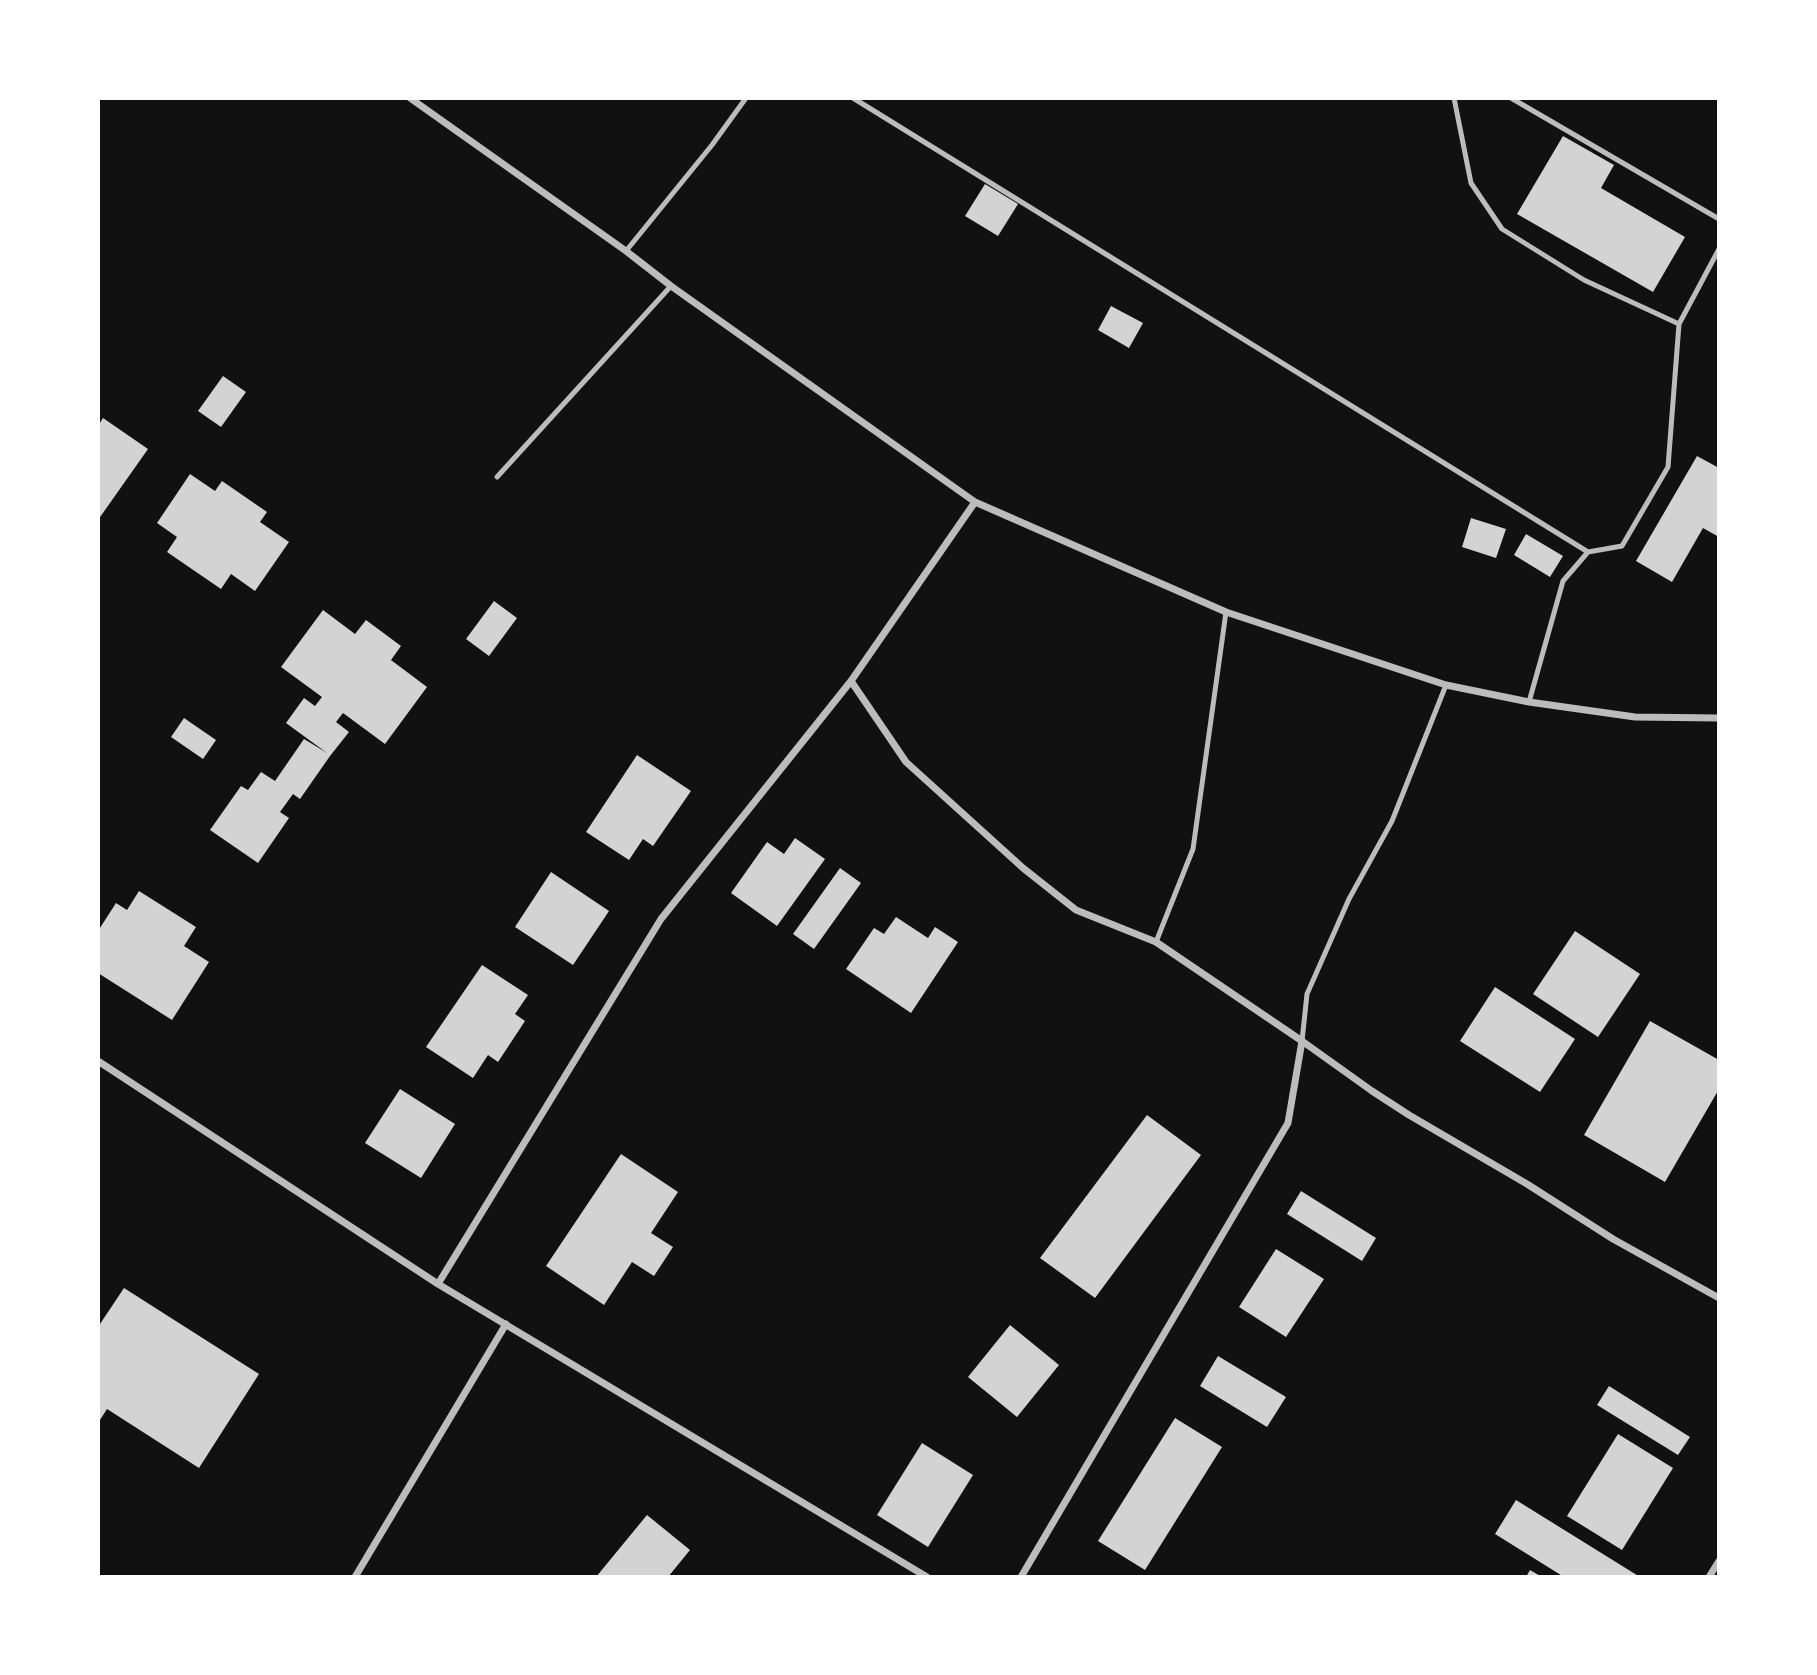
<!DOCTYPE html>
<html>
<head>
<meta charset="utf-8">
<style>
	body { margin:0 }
	#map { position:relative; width:1817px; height:1675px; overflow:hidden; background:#111; font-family:Commissioner,sans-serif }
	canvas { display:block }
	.frame { position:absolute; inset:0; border:100px solid #fff; pointer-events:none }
</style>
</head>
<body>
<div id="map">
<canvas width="1817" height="1675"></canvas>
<div class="frame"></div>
</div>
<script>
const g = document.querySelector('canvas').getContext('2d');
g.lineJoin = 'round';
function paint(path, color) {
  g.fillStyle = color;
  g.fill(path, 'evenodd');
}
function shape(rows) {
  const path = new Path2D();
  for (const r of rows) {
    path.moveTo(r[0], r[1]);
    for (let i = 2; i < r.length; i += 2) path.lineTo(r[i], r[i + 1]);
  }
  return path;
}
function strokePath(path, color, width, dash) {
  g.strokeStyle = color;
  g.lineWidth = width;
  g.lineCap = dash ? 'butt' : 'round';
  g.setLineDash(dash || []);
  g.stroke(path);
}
paint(shape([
	[1563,136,1614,165,1601,188,1685,237,1653,292,1517,214],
	[985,184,1018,204,998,236,965,216],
	[1111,306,1143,323,1129,348,1098,330],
	[223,376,246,392,221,427,198,411],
	[103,418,148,449,98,520,98,426],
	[1697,456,1719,468,1719,537,1703,528,1672,582,1636,561],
	[190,474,215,491,222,481,267,512,260,522,289,542,255,591,231,574,221,589,167,552,177,537,157,523],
	[1471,518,1506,529,1496,558,1462,547],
	[1526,534,1563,556,1550,577,1514,555],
	[494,601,517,618,489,656,466,639],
	[323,610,355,634,366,620,401,646,391,660,427,687,385,744,343,713,336,722,349,732,330,756,300,799,293,794,280,812,289,818,258,863,210,830,241,786,248,790,261,772,275,781,304,739,327,753,286,723,304,698,315,706,322,697,281,667],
	[184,718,216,740,203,759,171,737],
	[637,755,691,791,653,846,643,839,629,860,586,832],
	[795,838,825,859,777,926,731,893,767,842,784,854],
	[840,868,861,883,814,949,793,934],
	[551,872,609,911,573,965,515,927],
	[139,891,196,927,184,946,209,962,172,1020,98,973,98,931,116,903,127,910],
	[896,917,928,938,935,927,958,942,911,1013,846,969,874,928,884,934],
	[1575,931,1640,974,1598,1037,1533,994],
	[482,965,528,995,515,1014,525,1021,498,1062,488,1055,473,1078,426,1047],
	[1495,987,1575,1039,1540,1092,1460,1041],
	[1650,1021,1719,1060,1719,1089,1665,1182,1584,1135],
	[400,1089,455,1124,421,1178,365,1143],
	[1147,1115,1201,1155,1095,1298,1040,1258],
	[621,1154,678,1192,651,1233,673,1247,654,1276,632,1262,604,1305,546,1266],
	[1301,1191,1376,1238,1362,1261,1287,1214],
	[1276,1249,1324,1279,1286,1337,1239,1307],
	[124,1288,259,1374,199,1468,107,1409,98,1423,98,1327],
	[1010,1325,1059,1365,1017,1417,968,1377],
	[1218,1356,1286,1397,1267,1427,1200,1386],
	[1609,1386,1690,1437,1678,1455,1597,1405],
	[1175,1418,1222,1447,1145,1570,1098,1541],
	[1618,1434,1673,1468,1622,1550,1567,1516],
	[922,1443,973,1475,928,1547,877,1515],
	[1516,1500,1640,1577,1564,1577,1495,1534],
	[647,1515,690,1550,668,1577,596,1577],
	[1530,1570,1542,1577,1526,1577]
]), '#d3d3d3');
strokePath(shape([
	[853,98,1588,552],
	[1454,98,1471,183,1502,229,1584,280,1679,324],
	[1511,98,1719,219],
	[626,251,712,145,746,98],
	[497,477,671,286],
	[1529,702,1563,581,1588,552,1622,546,1668,467,1679,324,1719,249],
	[1156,942,1193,849,1226,612],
	[1302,1041,1307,994,1349,899,1392,821,1446,685]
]), '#bcbcbc', 5);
strokePath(shape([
	[410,98,626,251,671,286,975,502,1226,612,1446,685,1529,702,1635,717,1719,718],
	[851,681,906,762,1023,868,1076,910,1156,942,1302,1041,1372,1091,1409,1115,1527,1184,1613,1239,1719,1298],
	[98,1061,438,1284,927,1577],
	[438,1284,661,919,851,681,975,502],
	[355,1577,506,1324],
	[1021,1577,1288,1123,1302,1041],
	[1709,1577,1719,1561]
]), '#bcbcbc', 7);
</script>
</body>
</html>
